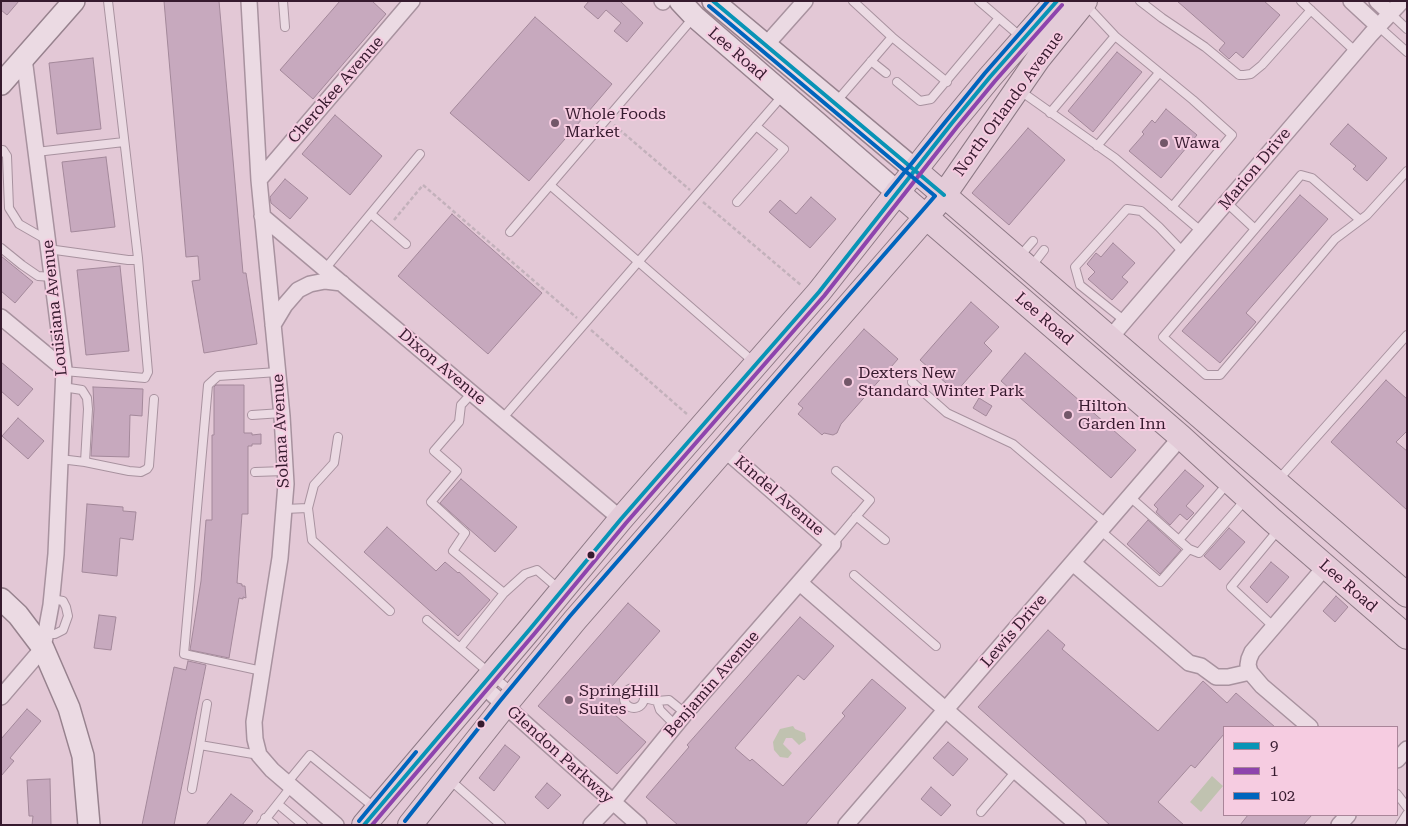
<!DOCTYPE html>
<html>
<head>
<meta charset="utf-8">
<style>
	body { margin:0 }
	#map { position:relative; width:1408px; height:826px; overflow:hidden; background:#e3c8d6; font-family:"Roboto Serif",serif }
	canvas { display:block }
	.frame { position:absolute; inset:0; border:2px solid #361a2e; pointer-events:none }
	.legend { position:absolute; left:1223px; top:726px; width:175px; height:90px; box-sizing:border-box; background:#f6cce1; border:1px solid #a98599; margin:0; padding:6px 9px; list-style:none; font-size:15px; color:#361a2e }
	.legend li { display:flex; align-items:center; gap:10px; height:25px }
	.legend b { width:25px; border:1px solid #a98599 }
</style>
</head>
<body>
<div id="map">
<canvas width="1408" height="826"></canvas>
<div class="frame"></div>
<ul class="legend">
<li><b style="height:6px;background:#0894b6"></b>9</li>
<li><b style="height:6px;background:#8e44ad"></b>1</li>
<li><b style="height:6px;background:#0065bd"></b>102</li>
</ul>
</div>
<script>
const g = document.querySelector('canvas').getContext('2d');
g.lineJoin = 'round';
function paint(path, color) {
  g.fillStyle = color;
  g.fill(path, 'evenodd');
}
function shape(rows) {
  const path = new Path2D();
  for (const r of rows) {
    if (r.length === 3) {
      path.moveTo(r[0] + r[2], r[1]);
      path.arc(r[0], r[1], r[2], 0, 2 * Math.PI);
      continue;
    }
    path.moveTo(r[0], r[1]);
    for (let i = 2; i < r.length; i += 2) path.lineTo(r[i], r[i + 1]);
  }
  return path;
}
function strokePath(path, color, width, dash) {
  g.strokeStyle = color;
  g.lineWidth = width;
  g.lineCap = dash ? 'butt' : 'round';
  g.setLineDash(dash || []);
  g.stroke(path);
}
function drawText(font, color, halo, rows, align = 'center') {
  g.font = font + ' "Roboto Serif",serif';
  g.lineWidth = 4;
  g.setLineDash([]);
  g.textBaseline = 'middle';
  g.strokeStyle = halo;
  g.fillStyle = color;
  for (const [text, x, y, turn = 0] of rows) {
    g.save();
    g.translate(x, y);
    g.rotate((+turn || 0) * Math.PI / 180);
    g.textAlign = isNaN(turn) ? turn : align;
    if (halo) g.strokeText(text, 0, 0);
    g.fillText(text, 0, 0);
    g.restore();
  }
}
paint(shape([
	[793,726,795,729,805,733,806,740,799,745,792,738,786,738,783,744,792,753,788,758,780,757,774,750,773,742,780,729],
	[1212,776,1223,786,1201,812,1190,802]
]), '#c0c2b0');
const building = shape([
	[1,1,19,1,7,15,1,10,1,1],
	[164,1,219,1,243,273,246,273,257,344,204,353,192,281,200,280,198,256,186,257,164,1],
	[340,1,372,1,386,14,313,99,280,70,340,1],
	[589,1,620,1,643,23,627,42,614,31,621,23,606,10,598,19,584,7,589,1],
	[1177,1,1264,1,1280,15,1243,58,1236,52,1229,59,1219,50,1225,43,1177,1],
	[535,17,612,84,529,181,450,113,535,17],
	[1117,52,1142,72,1093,132,1068,111,1117,52],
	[93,58,101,129,57,134,49,63,93,58],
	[1166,109,1197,135,1161,178,1129,151,1144,134,1142,132,1152,120,1155,123,1166,109],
	[335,115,382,156,350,195,302,154,335,115],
	[1348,124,1387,158,1367,181,1353,169,1356,166,1330,144,1348,124],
	[1028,128,1065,160,1009,225,972,193,1028,128],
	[106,157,115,227,71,232,62,162,106,157],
	[285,179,308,198,290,219,271,203,270,197,285,179],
	[1300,195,1328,219,1246,313,1256,322,1220,363,1182,331,1300,195],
	[811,197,836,219,810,248,769,212,780,200,796,214,811,197],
	[452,214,542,293,488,354,398,276,452,214],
	[1113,243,1135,263,1122,277,1128,282,1112,300,1088,279,1095,272,1087,264,1096,253,1101,257,1113,243],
	[1,256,33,282,15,303,1,291,1,256],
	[120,266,129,351,86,355,77,270,120,266],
	[971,302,999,327,984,343,992,351,956,392,920,360,971,302],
	[864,329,898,359,841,424,837,433,833,435,824,433,822,435,798,414,803,408,798,404,864,329],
	[1025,353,1136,450,1111,478,1001,381,1025,353],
	[1,362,33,389,18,406,1,391,1,362],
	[1386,380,1407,399,1407,431,1396,442,1407,451,1407,510,1331,442,1386,380],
	[216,385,244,385,244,433,252,433,252,435,261,434,261,444,252,444,252,446,248,446,248,514,242,514,237,583,242,584,242,586,245,586,246,598,243,597,243,599,239,598,229,658,190,650,201,581,206,520,212,520,212,435,214,435,214,387,216,385],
	[93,387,143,389,142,416,130,415,129,457,91,456,94,409,93,387],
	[979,398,992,406,986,416,973,408,979,398],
	[18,418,44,441,28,459,2,436,18,418],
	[1185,470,1204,486,1186,506,1194,513,1187,520,1180,514,1170,525,1156,512,1158,509,1154,505,1185,470],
	[461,479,517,527,495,552,440,503,461,479],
	[87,504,123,507,123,511,136,512,133,540,120,538,117,576,82,572,87,504],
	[1148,520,1181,550,1160,574,1127,544,1148,520],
	[387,527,436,571,445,562,458,573,459,572,490,600,458,636,364,552,387,527],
	[1229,528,1245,542,1220,570,1204,556,1229,528],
	[1271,562,1289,577,1267,603,1250,587,1271,562],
	[1336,596,1348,607,1335,622,1323,611,1336,596],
	[628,603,660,631,606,693,622,691,622,706,606,707,646,742,617,774,538,706,628,603],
	[99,615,116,617,111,650,94,648,99,615],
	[800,617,834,646,804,680,798,675,735,748,750,761,752,759,783,786,845,716,842,713,872,679,906,708,805,825,678,825,646,797,689,747,687,745,800,617],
	[1048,630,1065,645,1062,649,1158,731,1203,681,1227,703,1236,693,1275,727,1224,727,1224,734,1195,768,1191,765,1158,802,1184,825,1110,825,978,707,1048,630],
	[188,661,206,665,174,825,142,825,174,667,186,670,188,661],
	[27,709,41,721,10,758,14,761,1,776,1,739,27,709],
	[948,742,968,759,953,776,933,758,948,742],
	[505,745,520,757,494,791,479,778,505,745],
	[50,779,51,825,32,825,33,816,29,816,27,780,50,779],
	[547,783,561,795,548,809,535,797,547,783],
	[931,787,951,805,941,816,921,799,931,787],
	[231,794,253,811,242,825,206,825,231,794],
	[1248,815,1312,815,1303,825,1240,825,1248,815]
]);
paint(building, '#c7a9be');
strokePath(building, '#a3889a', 1);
const lane = shape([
	[283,1,285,27],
	[853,1,892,37],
	[979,1,1021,37],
	[1140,1,1162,18,1205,47,1239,75,1244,75,1251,74,1262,65,1311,10],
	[1301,1,1356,52],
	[1086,5,1115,36],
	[1390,13,1407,29],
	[1378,26,1407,52],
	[871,61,886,73],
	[897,82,920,101,931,99,999,18],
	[1019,90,1115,158,1202,232],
	[836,102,892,37,947,82],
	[1050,113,1115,36,1193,100,1232,135,1172,207],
	[1097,146,1159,73],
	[1,150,3,150,7,156,9,208,19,224,47,240],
	[36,152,124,142],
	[550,185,755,363],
	[737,202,784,149,756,126],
	[1227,203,1255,229],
	[371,214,406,244],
	[1360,220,1312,178,1301,175,1163,337,1206,375,1220,375,1335,239,1367,215,1407,171],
	[510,232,693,18],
	[1,248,22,265,38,276,52,277],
	[48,249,128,260,134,260,138,258,108,1],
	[1020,256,1033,241],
	[1031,267,1044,250],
	[325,269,420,154],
	[1125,321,1080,285,1075,267,1127,209,1141,211,1159,227,1184,253],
	[64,371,145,378,148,372,138,258],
	[912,382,947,413,1013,444,1107,524],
	[252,415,282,413],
	[502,419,783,95],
	[60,459,85,462,88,409,87,398,82,390,63,387],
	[85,462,129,471,141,472,147,469,149,466,154,399],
	[255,472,285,471],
	[1279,479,1407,335],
	[308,508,314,485,334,463,338,437],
	[284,509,308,508,312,540,390,611],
	[856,516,885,540],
	[1101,531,1160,582,1189,549,1130,497],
	[1179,540,1228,483],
	[833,544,870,500,836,471],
	[1189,549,1199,553,1246,499],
	[854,575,936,646],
	[504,593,525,574,537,570,559,589],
	[427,620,513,693],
	[1274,627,1231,587,1279,529],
	[46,634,55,634,63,630,68,616,66,607,63,601,52,599],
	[460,648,504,593,453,551,465,533,431,502,457,471,434,451,459,422,461,405,472,393],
	[262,671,184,654,208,385,218,376,278,372],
	[634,698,10],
	[644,698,657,701,669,700,685,713],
	[657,701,660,710,675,725],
	[200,745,207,704],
	[449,779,501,825],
	[287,783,310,755,375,808],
	[192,789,200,745,259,755],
	[1397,794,1407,807],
	[278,804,303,825],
	[981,812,1016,771],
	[265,818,274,825],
	[261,825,291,787],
	[1400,825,1407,814]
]);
const street = shape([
	[249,1,259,180,282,416,286,484,280,558,254,722,255,739,259,755,272,770,336,825],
	[662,1,663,2],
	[1351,1,1378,26],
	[1377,1,1390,13],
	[765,46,805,1],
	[259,180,412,1],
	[262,216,621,519],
	[1,317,64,369],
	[273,325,285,305,298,290,310,284,325,281,342,283],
	[1110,338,1371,34,1402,1],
	[1073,563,1189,663,1201,666,1216,677,1228,677,1250,672,1262,686,1310,727],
	[800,583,1078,825],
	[1250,672,1248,665,1249,659,1252,652,1325,567],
	[482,685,639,825],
	[1,697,43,648,51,605,56,554,64,369,24,58],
	[1397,760,1407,749],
	[591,825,613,802,688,710,833,544,724,449],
	[846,825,1181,437],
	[1339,825,1348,815]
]);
const secondary = shape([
	[680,1,695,17,897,192],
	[713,1,915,170],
	[1,84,74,1],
	[1,599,18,615,43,648,69,708,83,756,89,825]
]);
const primary = shape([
	[915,170,1407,595],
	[897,192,1181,437,1272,520,1407,637],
	[364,825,530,629,621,519,819,292,952,123,990,77,1057,1],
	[410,825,505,705,575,620,926,217,944,195,1038,59,1085,1]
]);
strokePath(lane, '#a8929f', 10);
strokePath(street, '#a8929f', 18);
strokePath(secondary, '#97828e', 24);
strokePath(primary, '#8d7985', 26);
strokePath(shape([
	[614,125,690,190],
	[703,202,802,286],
	[394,220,423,185,577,318],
	[591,330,688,415]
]), '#c3b1bb', 2.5, [4, 2.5]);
strokePath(lane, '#ebdae3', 8);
strokePath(street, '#ebdae3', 15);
strokePath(secondary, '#ebdae3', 21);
strokePath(primary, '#e3cbd8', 24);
strokePath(shape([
	[713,1,944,195],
	[364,825,530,629,621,519,819,292,952,123,990,77,1057,1]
]), '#0894b6', 4);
strokePath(shape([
	[372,825,535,633,626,523,824,296,957,127,995,81,1062,5]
]), '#8e44ad', 4);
strokePath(shape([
	[886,195,985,73,1048,1],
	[359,821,416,752],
	[405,821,500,701,570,616,935,196,709,6]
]), '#0065bd', 4);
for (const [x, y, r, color] of [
	[555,123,5,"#735769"],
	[1164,143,5,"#735769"],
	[848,382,5,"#735769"],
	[1068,415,5,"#735769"],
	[591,555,4.5,"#361a2e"],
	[569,700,5,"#735769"],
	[481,724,4.5,"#361a2e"]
]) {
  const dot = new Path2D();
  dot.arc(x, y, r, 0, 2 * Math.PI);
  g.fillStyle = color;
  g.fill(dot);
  strokePath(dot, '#f6cce1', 2);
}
drawText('16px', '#361a2e', '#f6cce1', [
	["Lee Road",737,54,41],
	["Cherokee Avenue",336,90,-49],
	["North Orlando Avenue",1009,104,-54],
	["Marion Drive",1255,169,-50],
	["Louisiana Avenue",55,308,-96],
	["Lee Road",1044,319,41],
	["Dixon Avenue",442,367,40],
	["Solana Avenue",281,431,-93],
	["Kindel Avenue",779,496,41],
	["Lee Road",1348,586,41],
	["Lewis Drive",1014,631,-49],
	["Benjamin Avenue",712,684,-49],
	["Glendon Parkway",560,755,42]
]);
drawText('16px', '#361a2e', '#f6cce1', [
	["Whole Foods",565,114],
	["Market",565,132],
	["Wawa",1174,143],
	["Dexters New",858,373],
	["Standard Winter Park",858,391],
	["Hilton",1078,406],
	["Garden Inn",1078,424],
	["SpringHill",579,691],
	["Suites",579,709]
], 'left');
</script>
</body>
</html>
